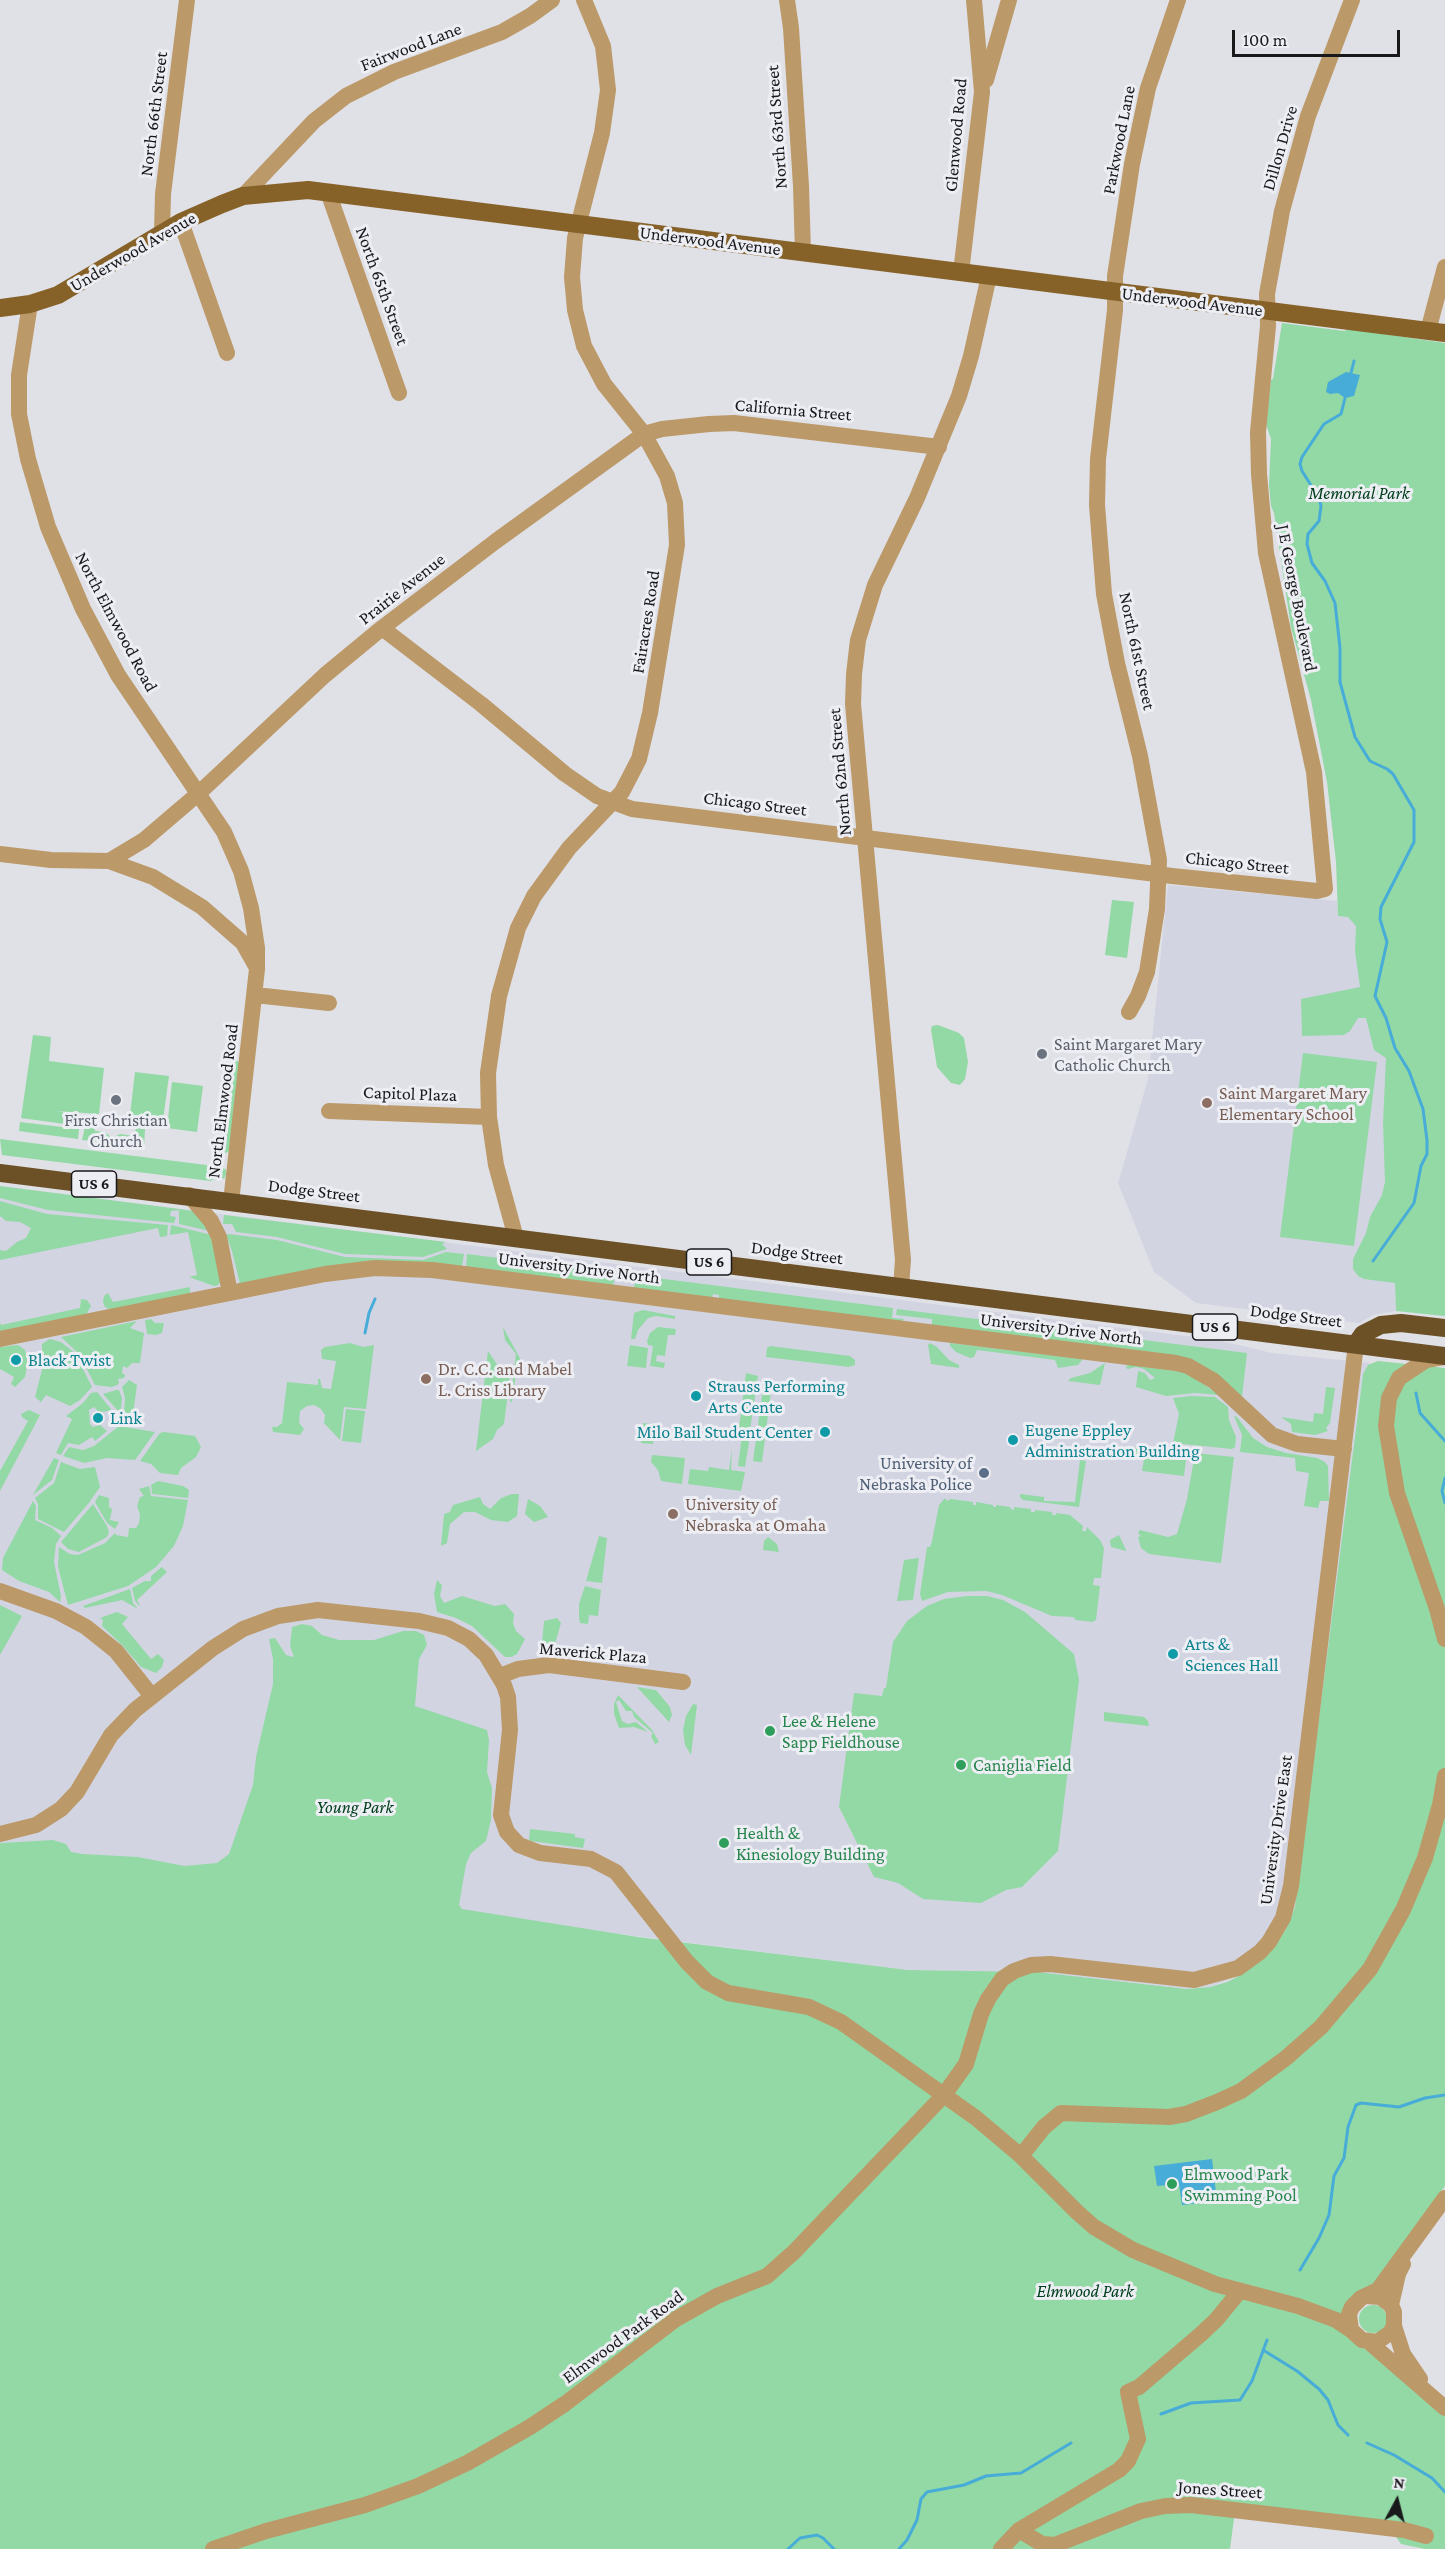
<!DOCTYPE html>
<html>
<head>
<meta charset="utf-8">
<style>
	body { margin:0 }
	#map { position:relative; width:1445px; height:2549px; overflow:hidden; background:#e0e0e7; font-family:"Crimson Pro",serif }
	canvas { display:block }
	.north { position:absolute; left:1367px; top:2471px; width:60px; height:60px; -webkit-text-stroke:4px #edeef4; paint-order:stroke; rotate:7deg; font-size:16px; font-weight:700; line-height:24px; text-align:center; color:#19191c }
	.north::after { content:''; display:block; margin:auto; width:21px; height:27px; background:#19191c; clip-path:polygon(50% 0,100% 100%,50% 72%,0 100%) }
	.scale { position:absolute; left:1232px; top:30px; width:168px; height:27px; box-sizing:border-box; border:3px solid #19191c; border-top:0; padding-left:8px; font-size:18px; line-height:21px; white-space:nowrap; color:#19191c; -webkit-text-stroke:4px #edeef4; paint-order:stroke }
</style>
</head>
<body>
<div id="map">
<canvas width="1445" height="2549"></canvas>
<div class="north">N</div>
<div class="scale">100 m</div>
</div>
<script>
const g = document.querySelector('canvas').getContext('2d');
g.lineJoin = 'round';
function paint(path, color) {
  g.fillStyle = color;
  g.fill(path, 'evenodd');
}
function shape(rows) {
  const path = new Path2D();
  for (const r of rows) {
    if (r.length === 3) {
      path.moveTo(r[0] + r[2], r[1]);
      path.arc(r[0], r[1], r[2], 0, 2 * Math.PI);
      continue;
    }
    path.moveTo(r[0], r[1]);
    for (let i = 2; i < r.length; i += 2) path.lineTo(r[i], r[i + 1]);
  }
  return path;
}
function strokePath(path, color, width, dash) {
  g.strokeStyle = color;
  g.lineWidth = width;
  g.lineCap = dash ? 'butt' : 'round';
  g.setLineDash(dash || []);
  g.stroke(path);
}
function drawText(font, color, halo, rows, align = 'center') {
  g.font = font + ' "Crimson Pro",serif';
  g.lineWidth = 6;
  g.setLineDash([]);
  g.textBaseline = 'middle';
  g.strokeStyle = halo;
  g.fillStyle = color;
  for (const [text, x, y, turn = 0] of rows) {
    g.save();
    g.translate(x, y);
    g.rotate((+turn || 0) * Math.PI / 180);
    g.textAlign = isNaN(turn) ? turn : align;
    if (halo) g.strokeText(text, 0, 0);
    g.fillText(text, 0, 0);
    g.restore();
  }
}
paint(shape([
	[1168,885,1337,901,1338,916,1352,917,1357,922,1387,1056,1396,1311,1373,1315,1359,1323,1196,1303,1154,1272,1118,1183,1148,1079],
	[0,1186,1217,1340,1272,1353,1370,1363,1363,1374,1300,1884,1295,1907,1285,1931,1275,1946,1239,1976,1210,1987,1187,1989,1037,1972,908,1970,874,1966,0,1856]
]), '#d3d4e2');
paint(shape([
	[1282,323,1344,331,1349,329,1445,343,1445,1316,1396,1311,1395,1283,1364,1279,1358,1276,1353,1269,1353,1259,1366,1233,1370,1217,1382,1195,1385,1182,1383,1123,1386,1058,1374,1050,1366,1018,1358,1018,1350,1031,1344,1035,1302,1036,1301,999,1360,987,1355,951,1356,926,1348,917,1338,916,1336,862,1327,782,1311,700,1291,627,1274,513,1271,506,1269,485,1271,439,1266,424,1271,380,1273,379],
	[1112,900,1134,902,1127,958,1105,955],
	[938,1025,959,1033,964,1038,968,1062,965,1079,960,1085,951,1083,937,1067,931,1030,932,1026],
	[33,1035,51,1037,49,1061,104,1068,99,1114,56,1111,76,1114,80,1120,79,1126,21,1118],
	[1303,1053,1377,1062,1354,1246,1280,1237],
	[235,1059,240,1063,229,1151,224,1154,220,1149,232,1060],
	[135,1072,169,1076,162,1127,139,1124,141,1122,155,1124,162,1120,130,1115],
	[172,1082,203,1086,197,1132,167,1128],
	[20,1122,79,1129,78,1139,19,1131],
	[86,1122,95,1123,95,1131,105,1132,112,1138,120,1134,134,1136,136,1128,145,1129,144,1147,82,1140],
	[0,1139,222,1167,226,1170,226,1174,224,1179,220,1177,210,1181,2,1155],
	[0,1186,187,1210,193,1211,210,1231,179,1224,179,1210,171,1211,170,1216,176,1217,174,1223,48,1210,0,1198],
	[0,1201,47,1214,168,1225,167,1236,160,1237,158,1228,0,1260,0,1250,6,1251,17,1242,26,1238,31,1228,20,1222,6,1221,0,1216],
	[224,1215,446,1242,442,1244,447,1249,423,1257,345,1254,277,1237,236,1232,232,1224,223,1224],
	[171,1225,212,1235,221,1281,218,1285,214,1286,189,1277,197,1275,188,1232,170,1235],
	[229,1234,277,1240,345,1257,423,1260,446,1252,464,1254,462,1266,240,1284,232,1251,226,1235],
	[467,1254,893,1308,892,1318,904,1319,902,1322,719,1299,719,1295,713,1294,712,1298,634,1288,635,1280,615,1278,613,1285,466,1267],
	[190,1287,190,1294,111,1310,105,1307,103,1302,104,1296,108,1293,113,1302],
	[81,1299,87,1300,91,1306,86,1315,0,1331,0,1322,1,1325,80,1308],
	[897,1309,1247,1353,1242,1397,1214,1373,932,1326,932,1319,896,1315],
	[643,1310,675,1316,675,1319,656,1316,648,1318,638,1330,635,1339,631,1339,634,1313],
	[151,1319,155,1323,164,1323,162,1333,156,1335,147,1334,145,1320],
	[137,1321,130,1328,144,1333,140,1363,132,1363,127,1368,123,1366,122,1373,125,1375,124,1378,118,1379,119,1384,112,1387,95,1385,79,1354,61,1337],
	[503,1327,524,1366,516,1373,512,1402,510,1402,516,1354,505,1340],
	[658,1327,676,1329,675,1335,668,1335,665,1356,657,1355,656,1361,665,1363,664,1368,650,1366,653,1346,648,1345,647,1341,650,1333],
	[50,1339,61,1342,75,1353,92,1387,80,1400,70,1406,46,1395,41,1402,35,1397,42,1370,42,1344],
	[350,1343,363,1347,374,1345,366,1409,344,1407,340,1440,324,1423,325,1415,321,1409,314,1405,307,1406,300,1411,299,1423,304,1429,300,1435,273,1432,272,1427,277,1427,282,1423,287,1382,318,1385,318,1379,320,1379,322,1388,331,1389,336,1361,322,1359,321,1350,325,1347],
	[930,1343,937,1347,949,1360,959,1365,959,1368,931,1364,928,1345],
	[950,1343,1082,1359,1082,1360,1078,1365,1058,1368,1055,1360,977,1350,974,1357,970,1358,956,1352,950,1346],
	[18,1345,25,1350,28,1362,25,1377,15,1387,11,1384,14,1377,0,1369,0,1347],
	[630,1345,648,1348,646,1368,627,1366],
	[770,1346,850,1356,855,1360,855,1365,849,1367,766,1357,767,1348],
	[488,1351,498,1366,511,1369,504,1424,497,1430,493,1439,476,1451],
	[1378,1361,1445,1368,1445,2186,1377,2284,1352,2300,1362,2347,1445,2406,1445,2549,1425,2549,1401,2544,1387,2523,1236,2503,1230,2549,0,2549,0,1843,53,1840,66,1844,71,1852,82,1854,138,1857,184,1866,217,1863,229,1854,253,1785,256,1757,273,1684,273,1659,269,1639,275,1638,286,1655,294,1657,290,1646,292,1627,302,1624,312,1626,322,1635,339,1640,374,1640,403,1631,416,1631,424,1635,427,1645,419,1659,415,1706,487,1730,489,1740,487,1772,492,1788,491,1820,486,1841,471,1853,466,1864,459,1905,462,1909,638,1937,908,1970,1037,1972,1187,1989,1210,1987,1227,1982,1239,1976,1275,1946,1285,1931,1295,1907,1363,1374,1368,1365],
	[1105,1363,1100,1385,1068,1381,1071,1378,1090,1373],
	[1128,1364,1188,1373,1219,1395,1195,1393,1166,1396,1136,1387,1138,1371,1145,1373,1150,1380,1155,1378,1144,1369,1136,1367,1128,1369,1126,1368],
	[746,1373,758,1376,750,1430,739,1428],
	[129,1380,137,1385,133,1414,124,1413,125,1398,122,1387],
	[764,1382,772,1383,762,1462,759,1462,753,1461],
	[1326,1387,1335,1388,1330,1423,1326,1428,1328,1431,1315,1435,1292,1432,1291,1424,1281,1417,1313,1422,1314,1413,1323,1414],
	[116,1390,119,1390,122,1398,121,1409,119,1412,103,1394],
	[97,1392,111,1409,111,1413,108,1411,99,1412,94,1407,89,1410,90,1424,93,1427,100,1425,107,1431,95,1441,92,1437,79,1445,68,1443,61,1455,56,1453,72,1419,66,1416,83,1403,91,1393],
	[1191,1396,1215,1397,1228,1407,1229,1420,1236,1437,1235,1447,1232,1449,1173,1443,1179,1414,1173,1398],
	[346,1409,365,1411,361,1443,342,1441],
	[29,1410,40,1415,0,1491,0,1471,28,1421,22,1417,21,1414],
	[1234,1416,1237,1417,1253,1438,1267,1447,1286,1453,1317,1458,1325,1462,1328,1466,1329,1501,1320,1501,1318,1508,1304,1506,1309,1473,1296,1471,1295,1458,1240,1452,1242,1435],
	[643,1423,656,1425,656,1430,648,1429,647,1435,654,1436,653,1444,641,1443],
	[119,1426,155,1432,135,1460,107,1458,84,1463,63,1456,69,1447,83,1450,94,1446],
	[164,1432,195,1436,201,1447,196,1457,181,1468,178,1475,160,1473,151,1464,140,1461,160,1433],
	[742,1435,750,1436,745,1467,738,1466],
	[1136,1446,1187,1452,1184,1476,1142,1471,1144,1459,1135,1457],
	[732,1448,731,1470,745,1472,741,1491,688,1484,690,1469,708,1471,709,1467,729,1470],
	[1195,1453,1234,1457,1221,1563,1149,1554,1141,1548,1138,1537,1141,1536,1138,1533,1140,1530,1168,1537,1177,1534,1187,1499],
	[652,1455,685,1458,682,1484,661,1481,658,1470,651,1462],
	[54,1458,59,1460,52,1480,33,1495],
	[1080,1460,1086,1461,1079,1507,1023,1500,1020,1497,1020,1494,1044,1497,1044,1501,1075,1502],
	[61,1462,80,1469,95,1467,100,1487,88,1504,64,1532,38,1519,38,1504,35,1498,54,1483],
	[158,1481,183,1486,189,1490,188,1498,152,1494,151,1485],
	[149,1486,151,1496,188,1500,183,1526,174,1546,156,1567,128,1586,68,1605,58,1567,59,1547,70,1554,78,1555,105,1543,115,1533,116,1535,128,1537,129,1528,136,1528,139,1523,140,1514,137,1506,140,1497,144,1496,139,1489],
	[512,1494,519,1494,517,1516,508,1522,491,1520,475,1512,464,1512,450,1524,447,1543,441,1546,444,1514,450,1512,453,1505,480,1497,483,1504,490,1509,501,1498],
	[99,1495,109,1498,109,1507,112,1509,110,1520,119,1522,115,1529,107,1523,95,1502],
	[945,1498,947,1501,951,1499,973,1502,973,1505,976,1505,976,1502,993,1505,993,1507,996,1507,996,1505,1010,1507,1011,1509,1014,1510,1014,1507,1031,1509,1031,1512,1035,1512,1035,1510,1052,1512,1052,1515,1056,1515,1056,1513,1070,1515,1083,1526,1082,1531,1086,1531,1087,1527,1100,1540,1104,1548,1101,1578,1094,1578,1093,1585,1100,1586,1096,1620,1092,1622,1076,1620,1073,1617,1052,1616,1002,1595,986,1591,948,1592,922,1601,920,1594,927,1547,930,1547,932,1541,939,1505],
	[528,1499,540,1506,548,1517,534,1522,525,1514],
	[33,1501,36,1506,35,1520,52,1528,61,1536,56,1544,54,1562,61,1596,60,1602,49,1592,19,1581,2,1570,3,1558],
	[93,1504,107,1526,109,1533,107,1537,79,1552,68,1549,61,1542],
	[1119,1535,1126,1550,1126,1551,1111,1547,1110,1540],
	[599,1536,607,1538,602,1583,586,1581],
	[768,1537,777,1544,779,1552,763,1550,764,1541],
	[919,1558,913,1600,897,1601,904,1560],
	[162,1567,167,1572,137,1600,141,1607,135,1601,132,1588,145,1581,151,1581,151,1576],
	[437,1580,442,1585,440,1596,444,1603,462,1596,495,1606,505,1604,514,1614,513,1623,516,1631,525,1639,517,1654,511,1657,505,1657,472,1626,456,1618,437,1612,434,1594],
	[585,1586,601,1590,598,1616,589,1615,588,1624,580,1623,579,1617,579,1604],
	[130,1589,133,1603,138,1609,122,1600,85,1608,83,1606],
	[967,1596,987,1596,1003,1600,1025,1612,1074,1654,1079,1680,1058,1851,1022,1887,1006,1890,981,1903,923,1899,898,1883,874,1877,839,1807,854,1693,882,1696,884,1688,886,1688,893,1642,907,1621,927,1606,944,1599],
	[0,1605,22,1616,0,1655],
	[117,1612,128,1617,122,1624,151,1659,158,1654,164,1660,162,1667,156,1673,141,1667,122,1645,102,1626,103,1620,100,1618],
	[557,1618,561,1623,555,1644,542,1644,544,1621],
	[637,1687,656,1690,670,1707,672,1715,669,1722],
	[618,1695,652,1730,659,1742,655,1744,651,1736,653,1733,634,1717,632,1711,626,1711,619,1700,616,1702,622,1721,628,1724,636,1722,648,1732,634,1727,619,1728,614,1714,614,1704],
	[693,1704,697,1705,691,1755,685,1745,683,1730,686,1716],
	[1104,1712,1144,1717,1148,1721,1149,1726,1104,1721],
	[530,1829,575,1834,575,1837,585,1839,583,1848,531,1841,529,1840],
	[1373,2319,14]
]), '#92d9a5');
paint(shape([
	[1346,372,1360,375,1354,396,1345,398,1338,393,1330,394,1326,392,1328,382],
	[1212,2159,1217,2201,1182,2205,1179,2184,1157,2186,1154,2166]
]), '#47acd7');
strokePath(shape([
	[1351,373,1354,361],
	[1345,398,1341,414,1324,424,1302,457,1300,464,1302,471,1319,498,1321,506,1319,521,1308,534,1307,544,1312,563,1325,581,1335,603,1340,648,1340,682,1355,737,1370,761,1387,769,1393,774,1414,810,1414,842,1381,907,1380,919,1387,942,1375,996,1386,1018,1395,1048,1409,1071,1423,1109,1427,1140,1427,1154,1421,1166,1414,1203,1373,1261],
	[365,1333,369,1313,375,1299],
	[1416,1393,1420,1413,1445,1441],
	[1445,1478,1442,1491,1445,1503],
	[1300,2270,1319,2238,1329,2215,1334,2176,1344,2158,1348,2127,1356,2105,1361,2103,1399,2107,1425,2098,1445,2095],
	[1263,2350,1297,2371,1319,2389,1328,2400,1338,2425,1348,2435],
	[1161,2414,1191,2403,1240,2400,1252,2381,1267,2340],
	[1367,2443,1394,2455,1432,2478,1445,2492],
	[788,2549,800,2538,817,2535,823,2538,834,2549],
	[899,2549,907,2540,917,2520,921,2499,927,2492,964,2485,986,2476,1021,2473,1071,2443]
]), '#47acd7', 3);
strokePath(shape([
	[787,0,791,28,801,186,803,253],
	[986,80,1009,0],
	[328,192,399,393],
	[243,196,314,121,346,96,394,72,502,32,530,16,552,0],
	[181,222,227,353],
	[162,232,163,194,187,0],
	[961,273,982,92,974,0],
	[30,304,19,375,19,414,28,459,48,527,83,609,118,675,224,832,241,871,251,908,257,948,257,969,231,1202],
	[1428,331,1445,267],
	[382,628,481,704,565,774,597,796,632,809,1172,876,1317,891,1325,889,1314,772,1266,553,1259,474,1258,432,1268,326,1267,294,1282,211,1308,116,1352,0],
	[0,854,51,860,109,861,144,840,199,793,325,675,382,628,496,541,644,434,662,429,709,424,734,423,939,447],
	[109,861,153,877,202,907,243,943,256,966],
	[255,995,329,1003],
	[1129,1012,1138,996,1147,972,1157,909,1159,860,1140,756,1117,663,1104,594,1097,505,1098,459,1115,310,1115,276,1132,164,1148,88,1178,0],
	[329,1111,489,1117],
	[189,1195,211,1221,219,1237,230,1293],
	[516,1238,496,1165,489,1117,488,1073,499,996,518,928,534,896,569,848,622,792,639,759,650,713,677,545,675,503,667,476,644,434,604,384,584,346,575,310,572,277,575,238,602,133,608,90,603,46,584,0],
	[901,1287,903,1260,853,704,854,674,858,640,875,585,917,498,959,396,971,356,989,276],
	[0,1339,325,1274,375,1268,432,1270,1176,1363,1188,1366,1214,1381,1272,1435,1297,1444,1344,1449],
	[1444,1357,1426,1360,1399,1378,1389,1398,1386,1426,1397,1493,1437,1609,1445,1639],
	[0,1591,56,1611,86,1627,116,1651,151,1695],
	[500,1676,518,1669,549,1665,683,1682],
	[0,1834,36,1825,61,1809,77,1792,111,1735,135,1710,213,1648,243,1629,278,1616,318,1610,419,1621,448,1628,469,1639,486,1655,504,1685,508,1697,510,1730,501,1815,507,1832,519,1845,540,1853,591,1859,616,1872,687,1962,707,1982,728,1993,809,2007,841,2022,976,2118,1021,2156,1077,2212,1094,2227,1133,2250,1215,2284,1298,2306,1336,2320,1351,2330],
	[1021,2156,1044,2127,1061,2113,1169,2117,1186,2114,1217,2102,1241,2091,1286,2058,1321,2027,1370,1969,1403,1910,1425,1858,1440,1805,1445,1776],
	[1366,2296,1380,2297,1391,2305,1394,2312,1394,2326,1390,2333,1377,2342,1362,2340,1351,2330,1349,2314,1352,2307,1361,2298,1378,2290,1445,2198],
	[1391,2305,1398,2274,1403,2264],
	[1394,2326,1403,2354,1420,2379],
	[1369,2342,1445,2408],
	[1019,2530,1042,2544,1055,2545,1141,2511,1165,2506,1191,2505,1404,2530,1426,2536],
	[213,2549,266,2531,365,2505,418,2486,467,2463,530,2427,566,2403,676,2319,717,2296,767,2276,794,2252,944,2095,966,2064,981,2014,988,1999,1002,1979,1014,1971,1031,1965,1050,1964,1194,1980,1238,1968,1260,1952,1269,1942,1283,1918,1291,1886,1356,1344],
	[1001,2549,1019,2530,1119,2470,1128,2461,1138,2439,1128,2392,1139,2387,1200,2335,1216,2320,1239,2292]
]), '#bb9968', 16);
strokePath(shape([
	[0,308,30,304,58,295,181,222,222,204,243,196,308,190,1445,333]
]), '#866228', 18);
strokePath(shape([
	[0,1173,1445,1356],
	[1356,1344,1363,1334,1381,1325,1401,1323,1445,1328]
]), '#6c5127', 18);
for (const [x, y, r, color] of [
	[1042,1054,6,"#6b7280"],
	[116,1100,6,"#6b7280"],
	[1207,1103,6,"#8d6e63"],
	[16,1360,6,"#0f9aa8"],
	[426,1379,6,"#8d6e63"],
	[696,1396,6,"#0f9aa8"],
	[98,1418,6,"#0f9aa8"],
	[825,1432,6,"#0f9aa8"],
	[1013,1440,6,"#0f9aa8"],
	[984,1473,6,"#5c6f8a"],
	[673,1514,6,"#8d6e63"],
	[1173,1654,6,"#0f9aa8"],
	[770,1731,6,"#2e9e5b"],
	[961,1765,6,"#2e9e5b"],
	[724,1843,6,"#2e9e5b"],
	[1172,2184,6,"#2e9e5b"]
]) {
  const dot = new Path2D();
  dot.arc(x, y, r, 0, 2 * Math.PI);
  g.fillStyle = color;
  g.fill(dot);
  strokePath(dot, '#edeef4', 2);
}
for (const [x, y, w] of [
	[94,1184,45],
	[709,1262,45],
	[1215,1327,45]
]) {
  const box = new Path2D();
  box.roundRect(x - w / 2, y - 13, w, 26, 4.5);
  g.fillStyle = '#edeef4';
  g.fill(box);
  strokePath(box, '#19191c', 1.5);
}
drawText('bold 16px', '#19191c', null, [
	["US 6",94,1184],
	["US 6",709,1262],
	["US 6",1215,1327]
]);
drawText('18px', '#19191c', '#edeef4', [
	["Fairwood Lane",411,47,-21],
	["North 66th Street",154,114,-83],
	["North 63rd Street",777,127,-94],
	["Glenwood Road",956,135,-85],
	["Parkwood Lane",1119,140,-79],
	["Dillon Drive",1280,148,-74],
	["Underwood Avenue",710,241,7],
	["Underwood Avenue",133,252,-30],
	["North 65th Street",382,286,70],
	["Underwood Avenue",1192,302,7],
	["California Street",793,410,5],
	["Prairie Avenue",402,589,-38],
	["J E George Boulevard",1297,598,79],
	["North Elmwood Road",116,622,62],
	["Fairacres Road",646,622,-81],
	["North 61st Street",1137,651,78],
	["North 62nd Street",840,772,-95],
	["Chicago Street",755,804,7],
	["Chicago Street",1237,863,6],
	["Capitol Plaza",410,1094,2],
	["North Elmwood Road",223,1101,-83],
	["Dodge Street",314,1191,7],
	["Dodge Street",797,1253,7],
	["University Drive North",579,1268,7],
	["Dodge Street",1296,1316,7],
	["University Drive North",1061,1329,7],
	["Maverick Plaza",593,1653,5],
	["University Drive East",1276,1830,-82],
	["Elmwood Park Road",623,2337,-36],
	["Jones Street",1220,2490,4]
]);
drawText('italic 18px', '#01401d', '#edeef4', [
	["Memorial Park",1359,493],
	["Young Park",355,1807],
	["Elmwood Park",1085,2291]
]);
drawText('18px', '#5b616d', '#edeef4', [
	["Saint Margaret Mary",1054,1044],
	["Catholic Church",1054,1065],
	["First Christian",116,1120,"center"],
	["Church",116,1141,"center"]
], 'left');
drawText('18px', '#785e54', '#edeef4', [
	["Saint Margaret Mary",1219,1093],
	["Elementary School",1219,1114],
	["Dr. C.C. and Mabel",438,1369],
	["L. Criss Library",438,1390],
	["University of",685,1504],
	["Nebraska at Omaha",685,1525]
], 'left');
drawText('18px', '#0d838f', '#edeef4', [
	["Black Twist",28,1360],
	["Strauss Performing",708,1386],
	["Arts Cente",708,1407],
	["Link",110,1418],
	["Eugene Eppley",1025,1430],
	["Administration Building",1025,1451],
	["Milo Bail Student Center",813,1432,"right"],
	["Arts &",1185,1644],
	["Sciences Hall",1185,1665]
], 'left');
drawText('18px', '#4e5e75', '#edeef4', [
	["University of",972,1463],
	["Nebraska Police",972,1484]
], 'right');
drawText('18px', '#27864d', '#edeef4', [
	["Lee & Helene",782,1721],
	["Sapp Fieldhouse",782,1742],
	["Caniglia Field",973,1765],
	["Health &",736,1833],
	["Kinesiology Building",736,1854],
	["Elmwood Park",1184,2174],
	["Swimming Pool",1184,2195]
], 'left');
</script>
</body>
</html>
